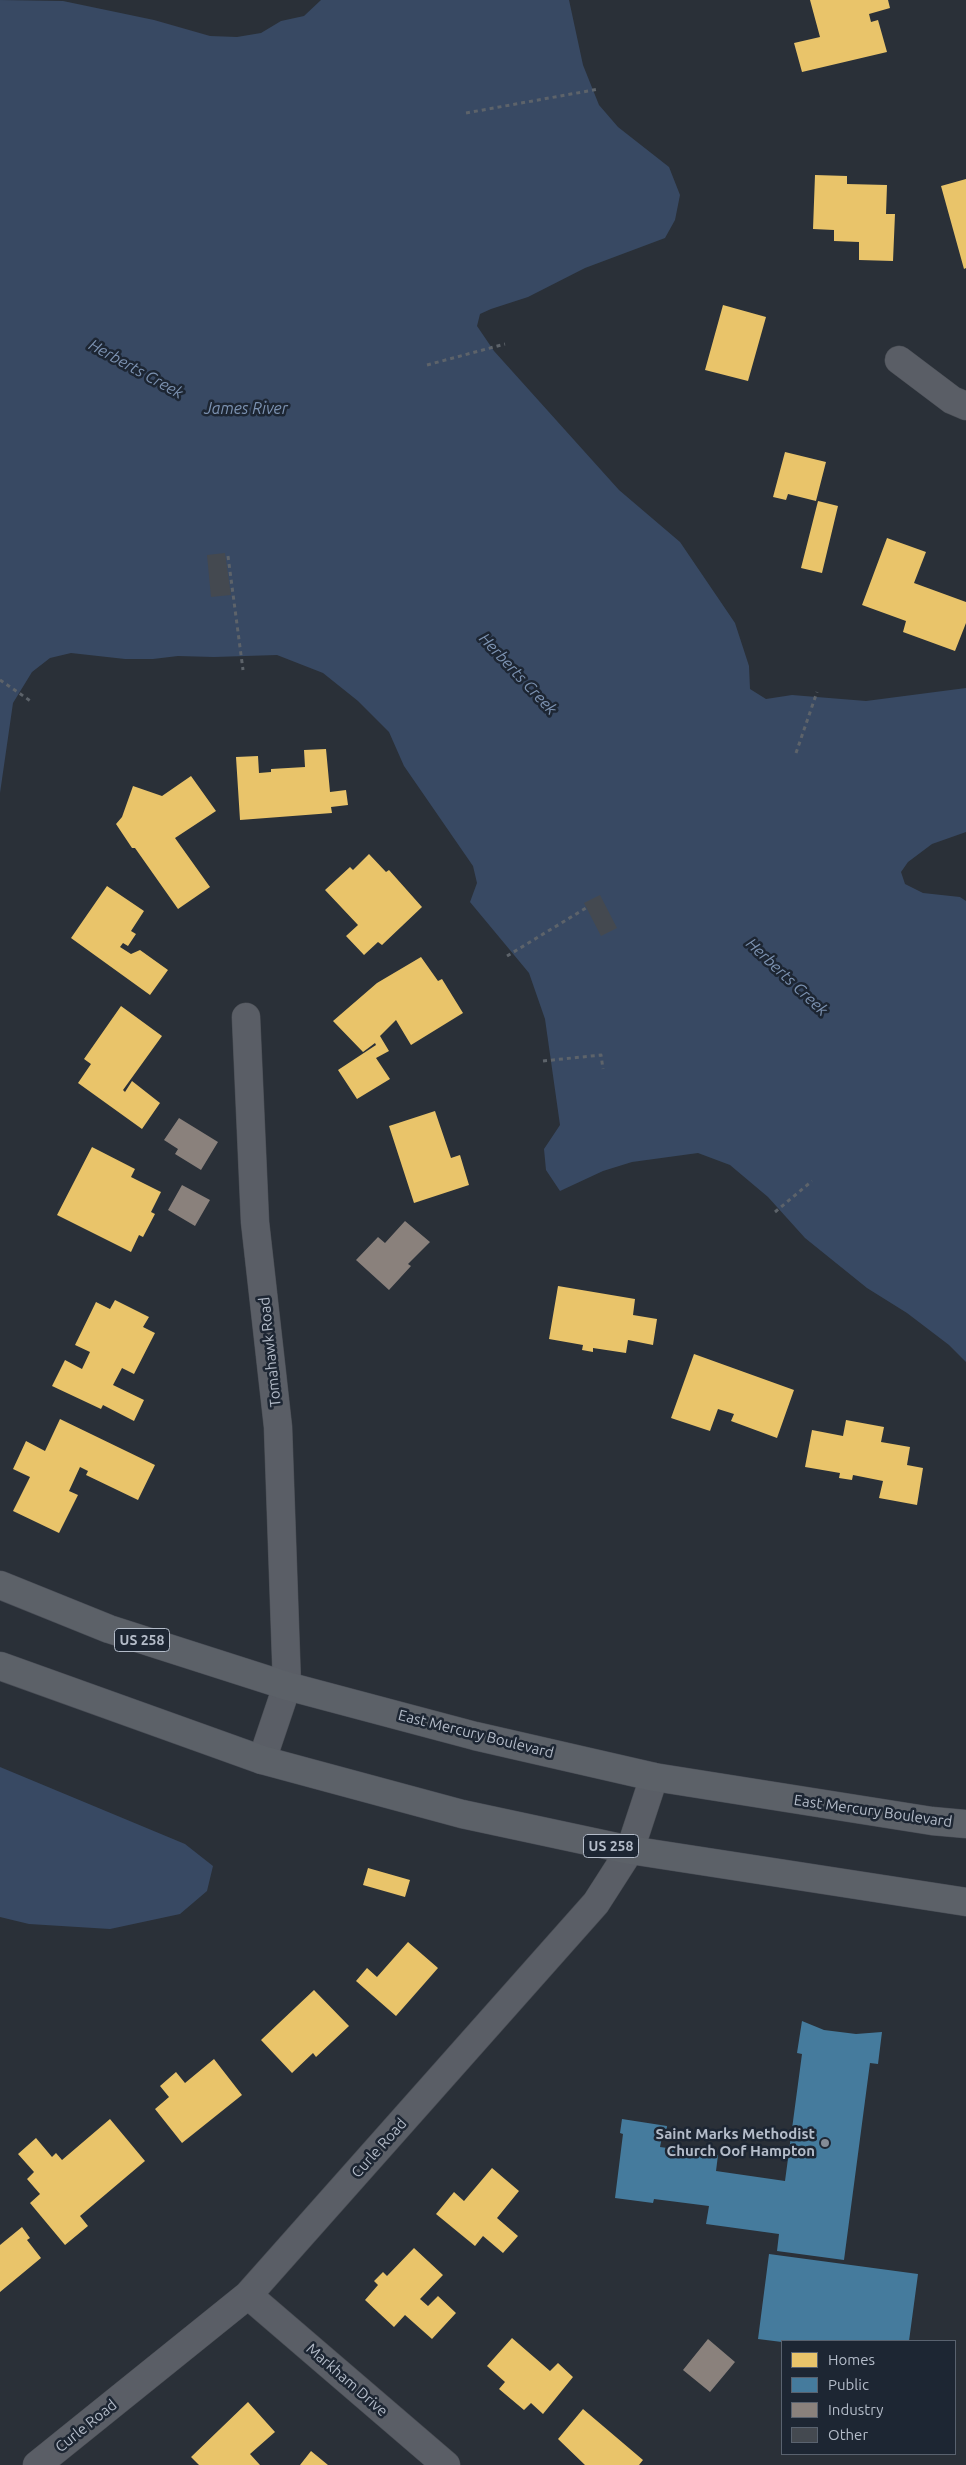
<!DOCTYPE html>
<html>
<head>
<meta charset="utf-8">
<style>
	body { margin:0 }
	#map { position:relative; width:966px; height:2465px; overflow:hidden; background:#2a3038; font-family:Ubuntu,sans-serif }
	canvas { display:block }
	.legend { position:absolute; left:781px; top:2340px; width:175px; height:115px; box-sizing:border-box; background:#1d2633; border:1px solid #59626f; margin:0; padding:6px 9px; list-style:none; font-size:15px; color:#b4bcc9 }
	.legend li { display:flex; align-items:center; gap:10px; height:25px }
	.legend b { width:25px; border:1px solid #59626f }
</style>
</head>
<body>
<div id="map">
<canvas width="966" height="2465"></canvas>
<ul class="legend">
<li><b style="height:14px;background:#e9c46a"></b>Homes</li>
<li><b style="height:14px;background:#457b9d"></b>Public</li>
<li><b style="height:14px;background:#8a817c"></b>Industry</li>
<li><b style="height:14px;background:#444950"></b>Other</li>
</ul>
</div>
<script>
const g = document.querySelector('canvas').getContext('2d');
g.lineJoin = 'round';
function paint(path, color) {
  g.fillStyle = color;
  g.fill(path, 'evenodd');
}
function shape(rows) {
  const path = new Path2D();
  for (const r of rows) {
    path.moveTo(r[0], r[1]);
    for (let i = 2; i < r.length; i += 2) path.lineTo(r[i], r[i + 1]);
  }
  return path;
}
function strokePath(path, color, width, dash) {
  g.strokeStyle = color;
  g.lineWidth = width;
  g.lineCap = dash ? 'butt' : 'round';
  g.setLineDash(dash || []);
  g.stroke(path);
}
function drawText(font, color, halo, rows, align = 'center') {
  g.font = font + ' Ubuntu,sans-serif';
  g.lineWidth = 5;
  g.setLineDash([]);
  g.textBaseline = 'middle';
  g.strokeStyle = halo;
  g.fillStyle = color;
  for (const [text, x, y, turn = 0] of rows) {
    g.save();
    g.translate(x, y);
    g.rotate((+turn || 0) * Math.PI / 180);
    g.textAlign = isNaN(turn) ? turn : align;
    if (halo) g.strokeText(text, 0, 0);
    g.fillText(text, 0, 0);
    g.restore();
  }
}
paint(shape([
	[0,0,63,1,154,20,210,36,237,37,261,33,281,21,304,16,321,0,569,0,583,65,599,105,618,127,669,167,680,195,675,220,665,238,585,268,528,297,491,309,480,314,477,326,494,351,619,490,680,542,735,623,749,666,750,689,766,699,792,695,866,701,966,688,966,832,932,844,908,862,901,872,905,884,923,893,960,897,966,901,966,1362,949,1345,907,1313,867,1288,805,1238,768,1197,730,1165,698,1153,632,1162,603,1171,560,1191,546,1170,544,1149,560,1125,545,1019,529,973,470,902,477,883,473,866,404,766,389,732,358,701,323,673,277,655,214,657,178,656,153,659,125,659,71,653,50,658,32,672,13,703,0,793],
	[0,1767,185,1844,213,1866,207,1891,180,1914,110,1929,29,1924,0,1917]
]), '#384963');
paint(shape([
	[810,0,888,0,890,8,869,14,871,22,878,20,887,52,802,72,794,43,820,37],
	[815,175,847,176,847,184,887,185,886,214,895,214,893,261,859,260,859,242,834,241,834,230,813,229],
	[966,179,966,268,964,269,941,186],
	[723,305,766,317,748,381,705,370],
	[785,452,826,462,816,501,788,494,786,500,773,497],
	[818,501,838,506,822,573,801,568],
	[887,538,926,552,914,583,966,602,966,623,955,651,903,632,906,621,862,605],
	[326,749,330,792,346,790,348,805,331,807,332,813,240,820,236,757,258,756,259,773,271,772,271,769,305,767,304,750],
	[191,776,216,811,175,838,210,887,178,909,135,848,132,848,116,824,122,817,133,786,162,796],
	[369,854,386,872,389,870,422,907,382,945,378,942,364,955,346,936,358,925,325,890,350,867,353,870],
	[107,886,144,911,131,931,136,934,128,946,123,943,120,947,131,954,140,950,168,970,150,995,71,938],
	[421,957,438,981,442,979,463,1013,411,1045,396,1020,380,1036,389,1051,376,1058,390,1079,357,1099,338,1070,376,1045,375,1043,363,1052,333,1021,377,983],
	[121,1006,162,1036,123,1090,125,1092,132,1081,160,1103,142,1129,78,1083,91,1064,84,1059],
	[435,1111,451,1158,460,1155,469,1185,414,1203,389,1126],
	[92,1147,135,1169,131,1177,161,1192,151,1212,155,1214,143,1237,139,1235,131,1252,57,1215],
	[558,1286,635,1299,633,1315,657,1319,653,1345,628,1340,626,1353,593,1348,593,1352,582,1350,583,1345,549,1339],
	[115,1300,149,1317,143,1327,155,1333,134,1374,122,1368,113,1385,144,1400,134,1421,103,1405,101,1409,52,1386,65,1360,82,1369,90,1352,75,1345,96,1302,110,1309],
	[694,1354,794,1390,777,1438,731,1421,734,1414,718,1409,710,1431,671,1418],
	[60,1419,155,1465,138,1500,86,1475,88,1471,80,1467,69,1491,78,1495,59,1533,13,1511,30,1477,13,1469,26,1441,45,1451],
	[846,1420,884,1427,881,1442,910,1447,907,1465,923,1468,917,1505,879,1498,883,1481,853,1475,852,1480,839,1478,840,1473,805,1467,812,1430,843,1436],
	[368,1868,410,1880,405,1897,363,1885],
	[408,1942,438,1968,396,2016,356,1981,367,1968,377,1977],
	[314,1990,349,2026,316,2057,313,2053,292,2073,261,2040],
	[214,2059,242,2095,182,2143,155,2109,169,2097,160,2086,176,2072,185,2083],
	[110,2119,145,2161,80,2216,88,2226,65,2245,30,2203,40,2194,27,2179,34,2172,18,2154,36,2138,52,2157,56,2153,62,2160],
	[492,2168,519,2191,497,2218,518,2236,503,2253,483,2236,475,2246,436,2214,454,2192,464,2201],
	[22,2227,30,2238,27,2240,41,2258,0,2292,0,2245],
	[414,2248,443,2275,420,2299,428,2306,438,2296,456,2313,432,2339,405,2315,394,2327,365,2300,378,2285,374,2281,383,2272,387,2276],
	[512,2338,550,2371,558,2363,573,2377,543,2414,531,2403,524,2410,499,2389,505,2382,487,2366],
	[248,2402,275,2432,250,2454,260,2465,199,2465,191,2457],
	[583,2409,643,2460,639,2465,585,2465,558,2439],
	[311,2451,328,2465,300,2465]
]), '#e9c46a');
paint(shape([
	[802,2021,824,2030,856,2034,882,2032,878,2064,870,2063,844,2260,777,2251,779,2234,706,2224,709,2206,654,2199,653,2203,615,2198,623,2134,620,2133,622,2119,667,2126,666,2137,662,2137,660,2147,718,2155,716,2171,785,2181,802,2054,797,2053],
	[769,2254,918,2274,909,2341,782,2342,758,2339]
]), '#457b9d');
paint(shape([
	[179,1118,218,1142,201,1170,175,1154,178,1149,164,1140],
	[182,1185,210,1200,195,1226,168,1210],
	[405,1221,430,1242,408,1264,411,1266,389,1290,356,1260,378,1237,385,1243],
	[708,2339,735,2362,710,2392,683,2370]
]), '#8a817c');
paint(shape([
	[225,553,231,595,211,597,207,555],
	[600,895,617,928,601,936,584,903]
]), '#444950');
const minor = shape([
	[899,360,952,400,966,406],
	[246,1017,255,1222,278,1427,287,1686,262,1760],
	[248,2295,446,2465],
	[37,2465,248,2295,596,1903,630,1850,654,1777]
]);
const major = shape([
	[0,1585,109,1629,287,1686,475,1736,654,1777,932,1821,966,1824],
	[0,1666,262,1760,462,1814,630,1850,966,1902]
]);
strokePath(minor, '#484c53', 29);
strokePath(major, '#484c55', 29);
strokePath(shape([
	[466,113,599,89],
	[427,365,505,344],
	[228,556,243,670],
	[0,680,32,702],
	[796,753,817,692],
	[507,956,586,908],
	[543,1061,601,1055,603,1069],
	[775,1212,812,1181]
]), '#5d636a', 3, [4, 4]);
strokePath(minor, '#5a5e66', 28);
strokePath(major, '#5c6168', 28);
for (const [x, y, r, color] of [
	[825,2143,5,"#848b96"]
]) {
  const dot = new Path2D();
  dot.arc(x, y, r, 0, 2 * Math.PI);
  g.fillStyle = color;
  g.fill(dot);
  strokePath(dot, '#1d2633', 2);
}
for (const [x, y, w] of [
	[142,1640,55],
	[611,1846,55]
]) {
  const box = new Path2D();
  box.roundRect(x - w / 2, y - 11.5, w, 23, 4);
  g.fillStyle = '#1d2633';
  g.fill(box);
  strokePath(box, '#b4bcc9', 1);
}
drawText('bold 14px', '#b4bcc9', null, [
	["US 258",142,1640],
	["US 258",611,1846]
]);
drawText('15px', '#b4bcc9', '#1d2633', [
	["Tomahawk Road",270,1352,-96],
	["East Mercury Boulevard",476,1734,14],
	["East Mercury Boulevard",873,1811,8],
	["Curle Road",379,2148,-48],
	["Markham Drive",347,2380,41],
	["Curle Road",86,2426,-39]
]);
drawText('bold 15px', '#b4bcc9', '#1d2633', [
	["Saint Marks Methodist",815,2134],
	["Church Oof Hampton",815,2151]
], 'right');
drawText('italic 16px', '#7c92b1', '#1d2633', [
	["Herberts Creek",136,369,29],
	["James River",246,409],
	["Herberts Creek",518,674,47],
	["Herberts Creek",787,977,43]
]);
</script>
</body>
</html>
